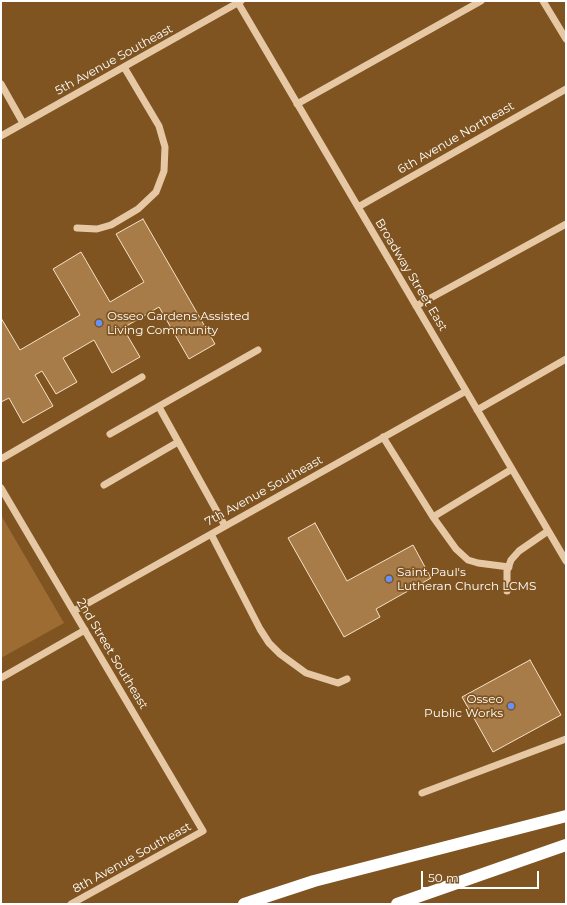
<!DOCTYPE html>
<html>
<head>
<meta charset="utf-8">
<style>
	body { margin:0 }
	#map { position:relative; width:567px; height:905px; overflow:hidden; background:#7f5420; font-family:Montserrat,sans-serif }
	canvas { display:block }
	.frame { position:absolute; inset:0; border:2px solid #fff; pointer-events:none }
	.scale { position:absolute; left:421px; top:871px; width:118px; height:18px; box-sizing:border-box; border:2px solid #fff; border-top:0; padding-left:5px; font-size:12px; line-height:14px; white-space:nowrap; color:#fff; -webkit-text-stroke:3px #7f5420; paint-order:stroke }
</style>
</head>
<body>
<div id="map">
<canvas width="567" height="905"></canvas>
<div class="frame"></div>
<div class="scale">50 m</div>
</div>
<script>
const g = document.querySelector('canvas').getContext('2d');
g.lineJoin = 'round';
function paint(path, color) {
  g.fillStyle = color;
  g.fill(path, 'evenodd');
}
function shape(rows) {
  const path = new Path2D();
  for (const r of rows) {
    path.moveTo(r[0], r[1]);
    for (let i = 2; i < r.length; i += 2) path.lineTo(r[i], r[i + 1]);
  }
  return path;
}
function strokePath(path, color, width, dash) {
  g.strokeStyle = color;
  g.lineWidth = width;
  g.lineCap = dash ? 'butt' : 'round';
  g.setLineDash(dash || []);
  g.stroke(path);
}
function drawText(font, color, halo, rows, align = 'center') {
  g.font = font + ' Montserrat,sans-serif';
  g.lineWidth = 3.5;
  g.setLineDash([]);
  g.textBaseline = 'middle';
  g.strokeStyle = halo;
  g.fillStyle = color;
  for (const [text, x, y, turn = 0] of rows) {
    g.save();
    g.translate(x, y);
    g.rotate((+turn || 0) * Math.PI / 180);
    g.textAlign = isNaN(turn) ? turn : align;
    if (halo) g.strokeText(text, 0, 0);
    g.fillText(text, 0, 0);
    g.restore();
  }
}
paint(shape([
	[1,515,64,623,1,658]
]), '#9d6c33');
const building = shape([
	[143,219,215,344,189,359,159,307,123,328,140,357,112,373,94,340,63,358,77,382,56,394,42,371,35,375,53,406,23,423,9,398,1,402,1,318,20,350,80,315,53,269,81,252,110,302,144,282,116,234,143,219],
	[315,523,347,581,413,545,431,578,376,609,380,617,344,637,288,538,315,523],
	[530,660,561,715,493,752,462,697,530,660]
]);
paint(building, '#a87c49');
strokePath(building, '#f6e1c8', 1);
strokePath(shape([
	[237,1,566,561],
	[543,1,566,39],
	[1,84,23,123],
	[297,104,481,1],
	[1,136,241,1],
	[358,207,566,89],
	[77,228,97,229,111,225,138,209,156,192,164,171,165,147,159,126,124,67],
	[416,306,566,224],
	[159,407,225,526],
	[477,410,566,359],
	[110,434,258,350],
	[383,437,433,517],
	[1,459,142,377],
	[104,485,178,442],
	[1,488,203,831,71,904],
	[211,534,260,629,269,643,280,654,306,673,338,683,347,679],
	[509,567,478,563,468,560,456,549,433,517,512,469],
	[507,591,507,571,511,560,519,551,548,531],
	[74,611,466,391],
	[1,678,85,630],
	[422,793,566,739]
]), '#e7c8a5', 7);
strokePath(shape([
	[244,904,314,881,566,816],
	[397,904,566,845]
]), '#fff', 12);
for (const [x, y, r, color] of [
	[99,323,4,"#6691f5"],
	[389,579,4,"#6691f5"],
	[511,706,4,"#6691f5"]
]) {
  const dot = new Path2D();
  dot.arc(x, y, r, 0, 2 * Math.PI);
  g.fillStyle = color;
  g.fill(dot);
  strokePath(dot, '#7f5420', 1.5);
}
drawText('12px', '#fff', '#7f5420', [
	["5th Avenue Southeast",114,60,-29],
	["6th Avenue Northeast",456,138,-30],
	["Broadway Street East",411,275,59],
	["7th Avenue Southeast",264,491,-29],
	["2nd Street Southeast",112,654,59],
	["8th Avenue Southeast",132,858,-29]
]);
drawText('12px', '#fff', '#7f5420', [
	["Osseo Gardens Assisted",107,316],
	["Living Community",107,330],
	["Saint Paul's",397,572],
	["Lutheran Church LCMS",397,586],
	["Osseo",503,699,"right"],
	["Public Works",503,713,"right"]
], 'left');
</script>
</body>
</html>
